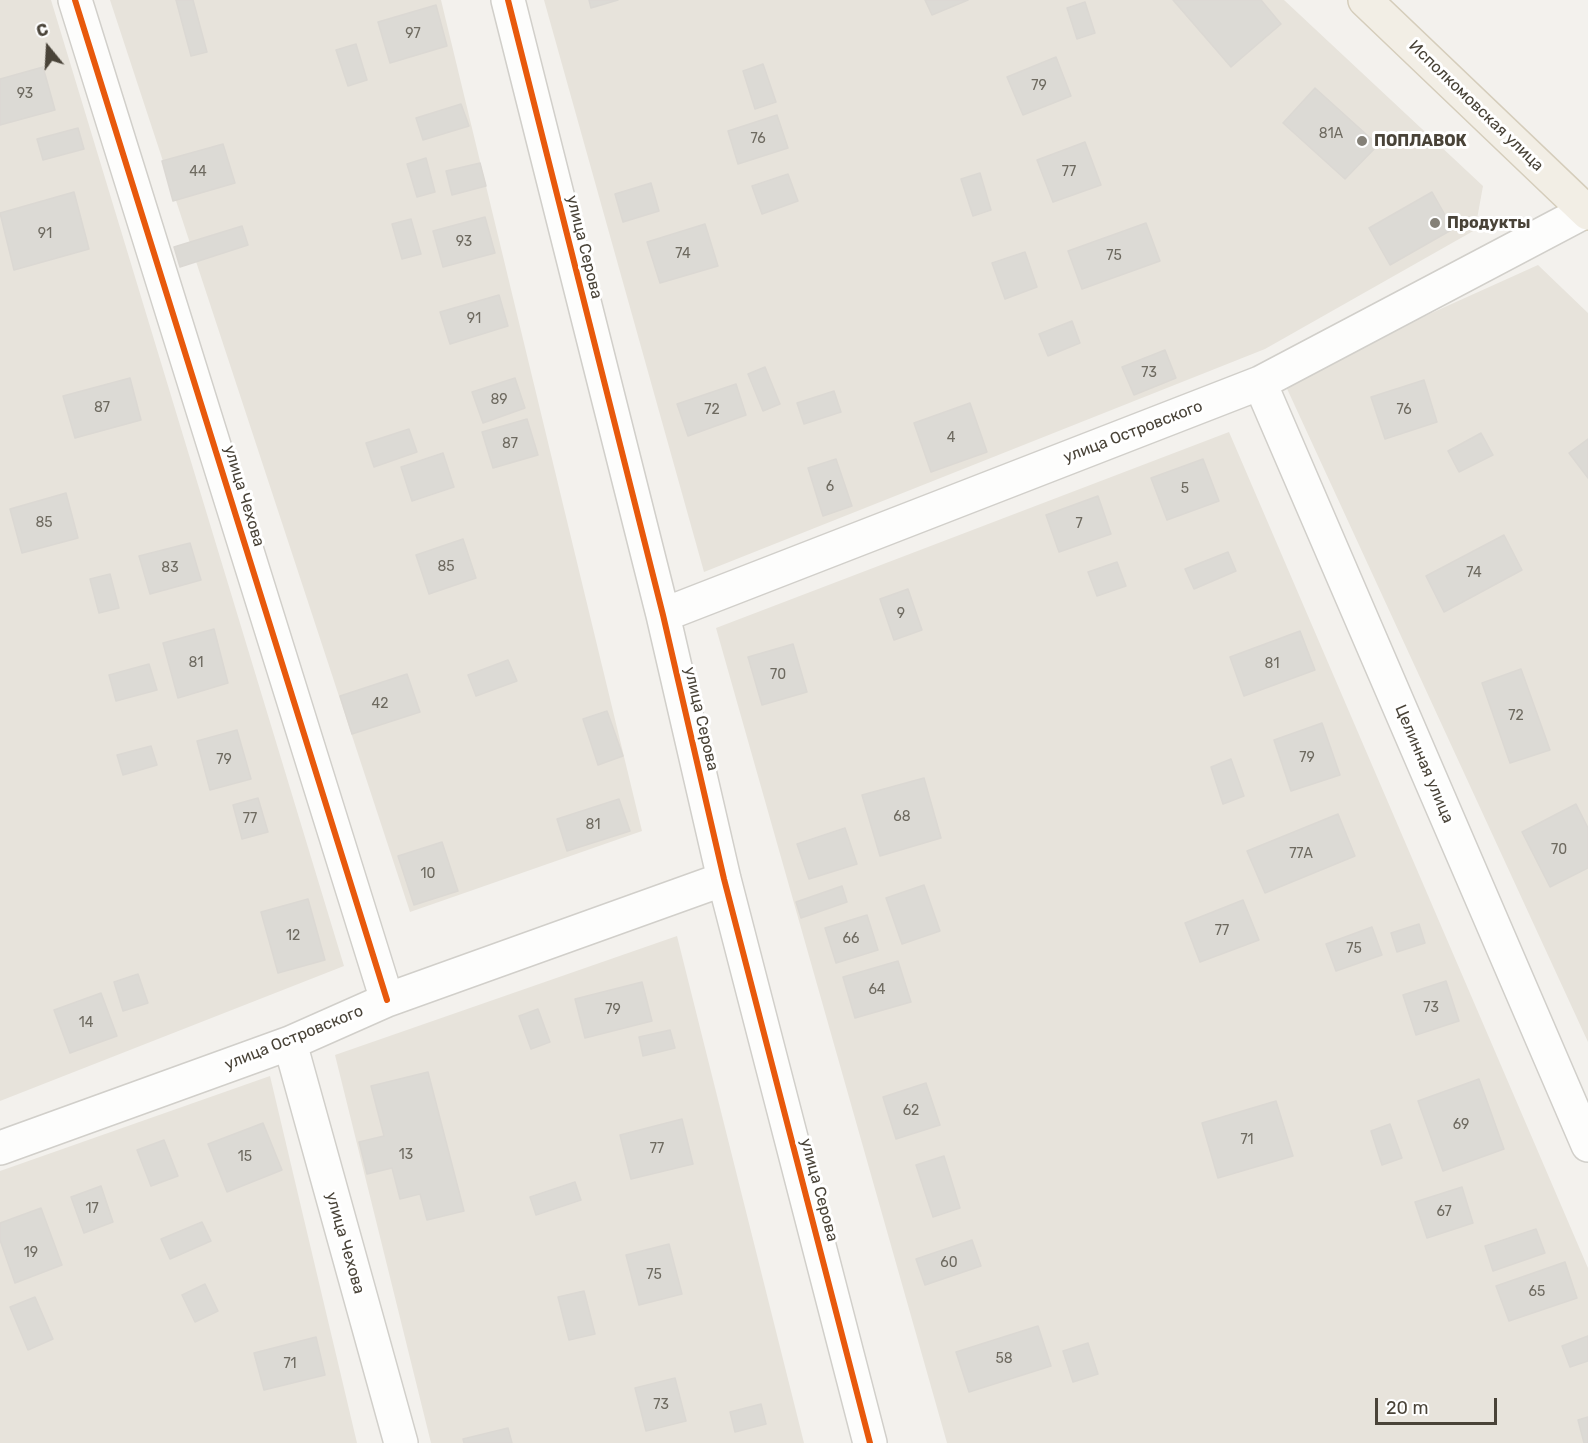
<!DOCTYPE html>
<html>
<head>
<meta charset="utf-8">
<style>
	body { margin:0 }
	#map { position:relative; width:1588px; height:1443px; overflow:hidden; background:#f3f1ed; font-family:Rubik,sans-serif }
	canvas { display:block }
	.north { position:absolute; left:18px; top:18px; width:60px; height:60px; -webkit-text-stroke:4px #fff; paint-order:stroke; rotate:342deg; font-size:16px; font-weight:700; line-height:24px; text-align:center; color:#494338 }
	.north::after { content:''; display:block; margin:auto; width:21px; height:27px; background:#494338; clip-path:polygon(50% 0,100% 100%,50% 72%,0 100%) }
	.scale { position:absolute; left:1375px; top:1398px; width:122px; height:27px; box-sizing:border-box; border:3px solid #494338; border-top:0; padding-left:8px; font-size:18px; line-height:21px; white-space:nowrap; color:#494338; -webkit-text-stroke:4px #fff; paint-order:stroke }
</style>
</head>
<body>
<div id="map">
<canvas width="1588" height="1443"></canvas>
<div class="north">С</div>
<div class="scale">20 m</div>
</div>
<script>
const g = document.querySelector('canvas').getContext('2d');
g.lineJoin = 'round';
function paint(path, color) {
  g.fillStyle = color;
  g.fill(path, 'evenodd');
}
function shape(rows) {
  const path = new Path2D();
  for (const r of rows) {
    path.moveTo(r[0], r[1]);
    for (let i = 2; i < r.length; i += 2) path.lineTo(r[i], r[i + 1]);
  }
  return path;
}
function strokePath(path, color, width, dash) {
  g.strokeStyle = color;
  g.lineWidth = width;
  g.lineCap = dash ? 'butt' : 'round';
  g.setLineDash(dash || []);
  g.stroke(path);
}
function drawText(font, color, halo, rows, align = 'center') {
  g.font = font + ' Rubik,sans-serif';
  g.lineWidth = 6;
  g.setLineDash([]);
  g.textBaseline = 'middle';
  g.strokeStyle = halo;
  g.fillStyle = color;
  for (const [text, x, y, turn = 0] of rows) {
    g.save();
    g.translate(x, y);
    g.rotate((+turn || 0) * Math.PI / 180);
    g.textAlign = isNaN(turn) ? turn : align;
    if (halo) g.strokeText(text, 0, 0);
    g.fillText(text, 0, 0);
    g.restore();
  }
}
paint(shape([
	[0,0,51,0,344,966,0,1101],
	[110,0,441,0,642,831,410,912],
	[544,0,1284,0,1483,186,1475,230,1265,349,704,572],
	[1538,265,1588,313,1588,1042,1283,380],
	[1229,432,1588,1268,1588,1443,947,1443,716,628],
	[677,936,804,1443,431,1443,335,1055],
	[270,1076,357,1443,0,1443,0,1171]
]), '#e7e3db');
const building = shape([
	[176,0,193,0,207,52,191,56,176,0],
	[589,0,618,0,591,8,589,0],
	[925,0,968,0,932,15,925,0],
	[1173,0,1261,0,1281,24,1231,67,1173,0],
	[1085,2,1095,33,1077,39,1067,8,1085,2],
	[436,5,447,46,390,63,378,22,436,5],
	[356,44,367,80,348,86,336,50,356,44],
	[1056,57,1071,96,1023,115,1007,77,1056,57],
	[763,64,776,102,755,109,743,71,763,64],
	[43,67,55,110,0,125,0,79,43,67],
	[1315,88,1378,145,1345,179,1283,123,1315,88],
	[461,104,469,126,423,140,416,118,461,104],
	[777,115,788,148,738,164,728,131,777,115],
	[78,128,84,149,43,160,37,139,78,128],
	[1085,142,1101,185,1053,202,1037,160,1085,142],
	[223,144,235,183,173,201,162,161,223,144],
	[426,158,435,192,417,197,407,164,426,158],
	[480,163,486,186,452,195,446,171,480,163],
	[980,173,991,210,973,216,961,179,980,173],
	[788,174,798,201,762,214,752,186,788,174],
	[651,183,659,211,623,222,615,194,651,183],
	[74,192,89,249,14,270,0,213,74,192],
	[1432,192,1453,229,1390,265,1369,228,1432,192],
	[485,217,495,253,443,267,433,231,485,217],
	[411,219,421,254,402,259,392,224,411,219],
	[1146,223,1160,261,1082,289,1068,251,1146,223],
	[705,224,718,266,660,283,647,242,705,224],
	[242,226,248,245,180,267,174,247,242,226],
	[1025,252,1037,287,1005,299,992,263,1025,252],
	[499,295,508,326,450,344,440,312,499,295],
	[1072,321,1080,343,1048,356,1039,334,1072,321],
	[1165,350,1176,378,1134,395,1122,367,1165,350],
	[765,367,780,404,763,411,748,374,765,367],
	[130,378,141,420,75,438,63,396,130,378],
	[515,378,525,408,483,423,472,392,515,378],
	[1424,380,1437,422,1385,439,1371,397,1424,380],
	[736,384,746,415,688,436,677,404,736,384],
	[834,391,841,412,804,424,797,403,834,391],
	[970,403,987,452,931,472,914,423,970,403],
	[527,419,538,455,493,468,482,432,527,419],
	[409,429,417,452,374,467,366,443,409,429],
	[1481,433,1493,455,1459,472,1448,451,1481,433],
	[1588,439,1588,478,1569,453,1588,439],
	[443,453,454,487,412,501,401,467,443,453],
	[836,459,852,506,823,516,808,468,836,459],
	[1203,459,1219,501,1167,520,1151,478,1203,459],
	[66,493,78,538,22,553,10,509,66,493],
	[1098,496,1111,534,1059,552,1046,515,1098,496],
	[1504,535,1522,570,1444,612,1426,576,1504,535],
	[463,539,476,578,429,594,416,555,463,539],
	[190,543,201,580,150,594,139,556,190,543],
	[1228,552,1236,571,1194,589,1185,569,1228,552],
	[1117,562,1126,586,1097,596,1088,572,1117,562],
	[110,574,119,608,99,613,90,579,110,574],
	[908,589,922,630,894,640,880,599,908,589],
	[214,629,228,683,178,698,163,643,214,629],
	[1300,631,1315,670,1244,696,1230,657,1300,631],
	[793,644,807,692,762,705,748,657,793,644],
	[508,660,517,681,476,696,468,675,508,660],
	[149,664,157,690,116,701,109,675,149,664],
	[1521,669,1550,750,1510,763,1482,683,1521,669],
	[407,674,420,712,352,734,340,696,407,674],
	[607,711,623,756,598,765,583,719,607,711],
	[1322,723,1340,775,1291,791,1274,740,1322,723],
	[237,730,251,779,210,790,197,741,237,730],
	[151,746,157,765,123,775,117,755,151,746],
	[1231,759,1244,796,1223,804,1211,767,1231,759],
	[924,778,941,838,880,856,862,795,924,778],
	[258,798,268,832,242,839,233,805,258,798],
	[619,799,630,831,567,851,557,819,619,799],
	[1576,804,1588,828,1588,868,1550,887,1522,832,1576,804],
	[1338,814,1355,856,1265,893,1247,851,1338,814],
	[845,828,857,864,809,879,797,844,845,828],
	[442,842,458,891,414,905,398,856,442,842],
	[924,885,940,931,902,944,886,898,924,885],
	[842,886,847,902,801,918,796,902,842,886],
	[308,899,325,960,278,973,261,912,308,899],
	[1243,900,1259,940,1200,962,1185,923,1243,900],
	[867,915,878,950,836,963,825,928,867,915],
	[1419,924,1425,943,1397,952,1391,933,1419,924],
	[1372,927,1382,955,1336,971,1326,944,1372,927],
	[898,961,911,1002,855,1018,843,977,898,961],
	[138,974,148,1003,123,1011,114,982,138,974],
	[1446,981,1459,1021,1416,1035,1403,995,1446,981],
	[642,982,652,1021,585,1038,575,999,642,982],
	[101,993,117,1036,70,1053,54,1010,101,993],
	[538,1009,550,1042,531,1049,519,1016,538,1009],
	[670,1030,675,1048,643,1056,639,1037,670,1030],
	[428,1072,464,1211,427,1220,420,1194,400,1199,392,1168,367,1174,359,1142,384,1136,371,1086,428,1072],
	[1479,1079,1504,1149,1443,1171,1418,1101,1479,1079],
	[926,1083,940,1125,896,1139,883,1097,926,1083],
	[1276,1101,1293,1156,1218,1178,1202,1123,1276,1101],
	[682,1119,693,1164,631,1179,620,1135,682,1119],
	[263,1123,282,1170,227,1192,208,1144,263,1123],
	[1390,1124,1402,1158,1382,1165,1371,1131,1390,1124],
	[164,1140,178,1176,151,1186,137,1150,164,1140],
	[944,1156,960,1208,933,1217,916,1165,944,1156],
	[575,1182,581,1200,536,1215,530,1197,575,1182],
	[101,1186,113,1222,84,1233,71,1197,101,1186],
	[1462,1187,1473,1223,1427,1238,1415,1202,1462,1187],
	[41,1208,62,1265,15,1283,0,1240,0,1223,41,1208],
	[202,1222,211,1241,170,1259,161,1239,202,1222],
	[1536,1229,1545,1253,1493,1271,1485,1246,1536,1229],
	[972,1240,981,1266,925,1285,916,1259,972,1240],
	[669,1244,682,1294,639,1305,626,1255,669,1244],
	[1565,1262,1577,1298,1509,1321,1496,1286,1565,1262],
	[205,1284,218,1311,195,1322,182,1295,205,1284],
	[584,1291,595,1334,569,1340,558,1297,584,1291],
	[35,1297,53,1339,28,1350,10,1307,35,1297],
	[1038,1326,1051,1366,969,1392,956,1352,1038,1326],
	[1588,1336,1588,1361,1570,1367,1562,1346,1588,1336],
	[316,1337,325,1375,264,1390,254,1353,316,1337],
	[1088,1343,1098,1374,1073,1382,1063,1351,1088,1343],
	[675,1378,686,1421,646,1431,635,1388,675,1378],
	[761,1404,766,1424,735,1432,730,1412,761,1404],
	[1588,1417,1588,1443,1584,1443,1578,1420,1588,1417],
	[508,1428,512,1443,464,1443,463,1439,508,1428]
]);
paint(building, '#dcdad5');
strokePath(building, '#dbd8d3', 1.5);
const street = shape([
	[75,0,387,1000],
	[508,0,663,615,724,879,870,1443],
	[1260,383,1588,1145],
	[663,615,1260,383,1586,211],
	[290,1043,401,1443],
	[0,1148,290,1043,387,1000,724,879]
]);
const primary = shape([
	[1365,0,1588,213]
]);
strokePath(street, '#d1cfca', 36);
strokePath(primary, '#d5cdbb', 36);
strokePath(street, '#fdfdfc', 33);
strokePath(primary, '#f2eee5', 33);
strokePath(shape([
	[75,0,387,1000],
	[508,0,663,615,724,879,870,1443]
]), '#e8590c', 6);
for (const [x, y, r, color] of [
	[1362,141,6,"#848077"],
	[1435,223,6,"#848077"]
]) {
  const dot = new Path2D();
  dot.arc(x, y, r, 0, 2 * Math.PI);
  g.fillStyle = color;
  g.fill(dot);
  strokePath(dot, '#fff', 2);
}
drawText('14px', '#6e6a60', null, [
	["97",413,34],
	["79",1039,86],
	["93",25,94],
	["81А",1331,134],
	["76",758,139],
	["44",198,172],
	["77",1069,172],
	["91",45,234],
	["93",464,242],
	["74",683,254],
	["75",1114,256],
	["91",474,319],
	["73",1149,373],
	["89",499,400],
	["87",102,408],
	["72",712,410],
	["76",1404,410],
	["4",951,438],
	["87",510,444],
	["6",830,487],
	["5",1185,489],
	["85",44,523],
	["7",1079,524],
	["85",446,567],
	["83",170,568],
	["74",1474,573],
	["9",901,614],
	["81",196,663],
	["81",1272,664],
	["70",778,675],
	["42",380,704],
	["72",1516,716],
	["79",1307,758],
	["79",224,760],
	["68",902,817],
	["77",250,819],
	["81",593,825],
	["70",1559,850],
	["77А",1301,854],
	["10",428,874],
	["77",1222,931],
	["12",293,936],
	["66",851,939],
	["75",1354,949],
	["64",877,990],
	["73",1431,1008],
	["79",613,1010],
	["14",86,1023],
	["62",911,1111],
	["69",1461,1125],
	["71",1247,1140],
	["77",657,1149],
	["13",406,1155],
	["15",245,1157],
	["17",92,1209],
	["67",1444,1212],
	["19",31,1253],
	["60",949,1263],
	["75",654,1275],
	["65",1537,1292],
	["58",1004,1359],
	["71",290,1364],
	["73",661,1405]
]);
drawText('16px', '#494338', '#fff', [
	["Исполкомовская улица",1476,106,44],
	["улица Серова",584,247,76],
	["улица Островского",1133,432,-21],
	["улица Чехова",244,496,73],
	["улица Серова",701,719,77],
	["Целинная улица",1424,764,67],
	["улица Островского",294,1038,-22],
	["улица Серова",819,1190,75],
	["улица Чехова",345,1243,74]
]);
drawText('bold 16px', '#494338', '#fff', [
	["ПОПЛАВОК",1374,141],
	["Продукты",1447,223]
], 'left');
</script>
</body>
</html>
